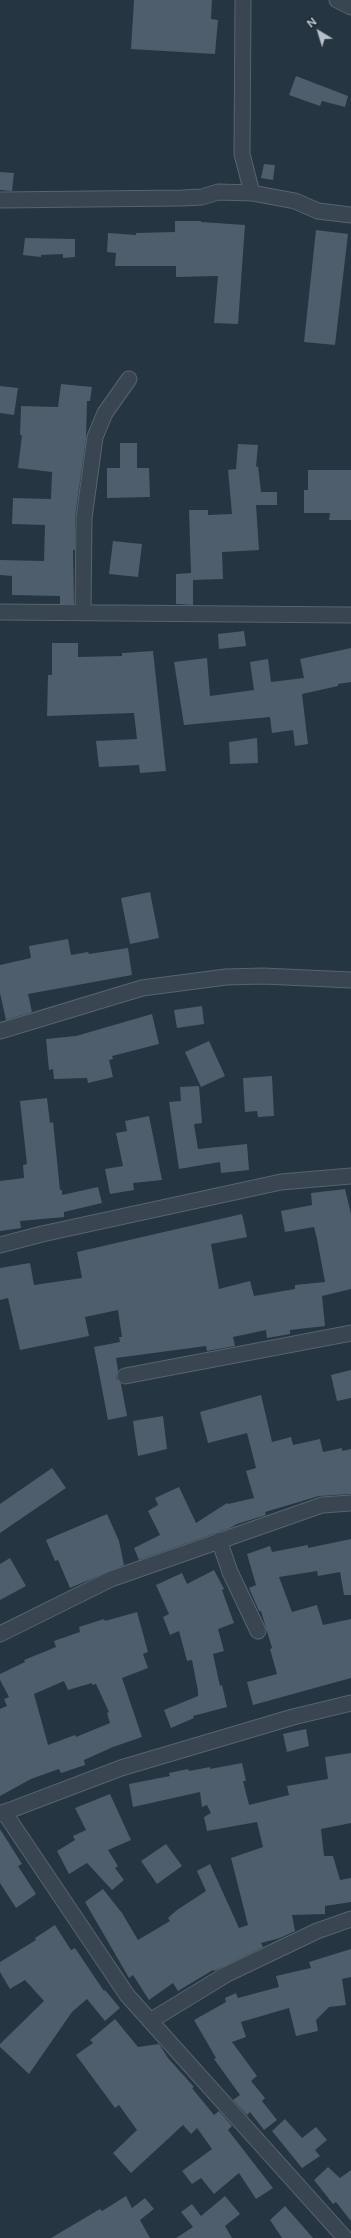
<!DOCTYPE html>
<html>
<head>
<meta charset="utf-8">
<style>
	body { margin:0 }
	#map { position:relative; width:351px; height:2238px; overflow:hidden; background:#253541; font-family:"Public Sans",sans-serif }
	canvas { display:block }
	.north { position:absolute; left:299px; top:12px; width:40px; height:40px; -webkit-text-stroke:3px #1e2b36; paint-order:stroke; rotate:322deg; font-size:11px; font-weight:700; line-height:16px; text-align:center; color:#b6c1cb }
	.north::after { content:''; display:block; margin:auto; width:14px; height:18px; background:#b6c1cb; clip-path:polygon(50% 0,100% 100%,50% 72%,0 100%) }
</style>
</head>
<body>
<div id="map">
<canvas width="351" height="2238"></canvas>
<div class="north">N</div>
</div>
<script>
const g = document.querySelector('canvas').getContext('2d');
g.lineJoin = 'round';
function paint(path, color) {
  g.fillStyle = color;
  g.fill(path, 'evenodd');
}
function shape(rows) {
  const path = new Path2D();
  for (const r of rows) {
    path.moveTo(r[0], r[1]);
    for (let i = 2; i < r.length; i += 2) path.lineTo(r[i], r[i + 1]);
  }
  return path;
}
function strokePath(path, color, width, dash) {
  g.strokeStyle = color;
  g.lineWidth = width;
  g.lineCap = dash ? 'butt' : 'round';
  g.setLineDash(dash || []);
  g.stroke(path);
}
paint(shape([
	[134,0,212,0,211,19,218,20,215,54,131,49],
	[296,76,348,96,345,107,322,101,320,106,289,95],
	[264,164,275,165,273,180,261,178],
	[0,172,14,173,12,191,0,190],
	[175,221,201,221,201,222,245,225,238,324,214,323,218,276,176,277,176,266,115,266,116,253,107,252,108,233,136,235,136,233,175,232],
	[316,230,348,234,335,345,304,342],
	[25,238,75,239,75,257,63,258,63,254,41,255,41,257,23,255],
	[61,384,92,387,90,401,87,401,86,439,75,517,75,550,73,550,74,604,60,604,60,596,12,595,12,576,0,575,0,560,44,561,45,525,12,524,13,498,51,499,52,472,18,468,22,435,20,435,21,406,58,407],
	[0,386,18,388,14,415,0,413],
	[120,443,137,443,137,468,149,468,150,497,107,498,107,468,120,468],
	[238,444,258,445,256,467,258,466,261,492,277,492,277,505,256,505,259,550,222,552,223,579,193,580,193,605,176,604,176,574,191,573,189,510,208,510,208,515,232,514,228,470,236,469],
	[308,470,351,470,351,520,329,520,330,513,304,513,304,490,308,490],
	[113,541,142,544,138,577,109,574],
	[244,631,246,646,219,649,218,634],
	[52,643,78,643,78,657,122,656,122,653,153,651,166,771,140,773,139,765,99,767,96,741,137,739,134,713,47,716,48,675,52,675],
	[351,648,351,682,338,684,338,686,302,694,308,744,295,746,293,730,272,733,270,717,184,725,174,662,207,658,210,696,254,690,250,662,268,659,271,682,304,678,300,659],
	[257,738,258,763,230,764,229,742],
	[150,892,159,938,130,944,121,898],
	[68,939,71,955,88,952,89,954,128,948,132,975,28,994,32,1012,6,1020,0,993,0,965,31,958,29,946],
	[202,1006,204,1024,177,1028,174,1010],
	[152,1014,159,1044,112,1056,113,1059,109,1060,113,1077,88,1083,87,1078,54,1079,53,1069,49,1070,46,1039,76,1036],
	[209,1041,225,1076,201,1087,185,1052],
	[272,1076,274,1116,258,1117,257,1111,245,1112,243,1078],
	[199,1086,202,1123,194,1124,198,1149,247,1144,249,1170,221,1173,220,1162,179,1169,169,1102,181,1101,180,1087],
	[47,1098,50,1123,53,1122,60,1190,62,1190,62,1195,98,1187,102,1203,64,1212,64,1217,20,1221,21,1228,0,1231,0,1181,24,1178,23,1165,27,1164,20,1101],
	[149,1116,162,1180,133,1183,134,1190,110,1194,105,1169,123,1166,116,1133,127,1131,125,1121],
	[345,1189,351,1214,351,1289,322,1296,325,1326,290,1330,290,1334,267,1338,266,1330,233,1337,235,1346,207,1351,206,1346,116,1358,118,1370,116,1378,121,1384,127,1416,108,1420,94,1347,120,1342,119,1337,122,1337,118,1310,85,1317,89,1336,20,1350,8,1298,0,1300,0,1268,30,1263,34,1285,82,1278,77,1252,242,1214,247,1237,211,1244,219,1289,250,1281,254,1296,295,1289,295,1285,325,1282,317,1239,314,1227,285,1232,281,1211,312,1205,311,1193],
	[351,1370,351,1398,337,1401,331,1375],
	[261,1395,272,1442,291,1437,293,1445,320,1439,323,1452,342,1448,342,1451,351,1449,351,1494,319,1496,265,1512,266,1515,237,1524,230,1528,139,1560,134,1548,160,1535,148,1511,158,1505,155,1498,179,1487,196,1523,227,1503,228,1504,254,1498,246,1471,256,1468,247,1433,208,1443,200,1412],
	[163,1416,167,1449,138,1456,133,1421],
	[52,1468,66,1488,0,1533,0,1504],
	[107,1514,119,1541,124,1565,70,1588,58,1560,55,1561,46,1540],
	[351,1539,351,1595,344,1595,340,1572,318,1576,317,1571,279,1577,292,1612,317,1605,323,1625,351,1619,351,1678,253,1705,247,1682,277,1674,270,1649,272,1648,266,1628,261,1611,259,1611,249,1588,256,1585,247,1554,270,1546,272,1552,308,1545,308,1548],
	[10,1558,26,1586,0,1600,0,1564],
	[214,1570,224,1589,222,1590,234,1623,218,1629,224,1651,213,1654,220,1686,222,1685,227,1707,193,1716,194,1718,171,1728,164,1710,198,1696,198,1691,192,1660,187,1661,179,1631,170,1635,163,1617,169,1614,156,1585,182,1573,187,1584],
	[137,1612,148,1652,143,1654,148,1668,122,1678,142,1737,113,1747,84,1760,85,1765,61,1773,59,1769,31,1779,0,1796,0,1709,7,1706,4,1699,9,1697,0,1680,0,1674,25,1662,24,1660,56,1647,54,1641,80,1632,79,1627,104,1619,105,1621],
	[64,1681,68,1690,92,1683,92,1685,96,1684,109,1712,107,1713,110,1723,76,1737,75,1735,48,1745,34,1694],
	[306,1729,309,1746,287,1752,283,1734],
	[351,1753,351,1823,321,1829,324,1856,333,1856,340,1880,351,1878,351,1902,325,1906,325,1914,292,1915,295,1931,280,1938,261,1943,263,1947,214,1971,213,1970,178,1991,173,1983,149,2000,133,1975,129,1978,85,1902,103,1889,122,1913,138,1940,170,1921,168,1918,177,1910,206,1891,197,1871,210,1864,239,1928,248,1925,231,1858,263,1847,257,1822,207,1831,204,1817,211,1813,207,1805,202,1807,200,1792,133,1807,129,1784,170,1776,169,1773,188,1769,189,1771,210,1767,210,1769,242,1763,246,1781,243,1781,249,1805,289,1795,287,1786,328,1779,325,1757],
	[110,1794,131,1840,108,1850,118,1866,115,1868,124,1880,112,1890,87,1863,69,1874,57,1851,75,1840,73,1836,86,1830,75,1808],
	[0,1829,22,1864,18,1866,36,1894,16,1908,0,1883],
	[166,1844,182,1866,157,1884,141,1861],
	[55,1925,71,1950,75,1948,104,1991,105,1990,120,2008,105,2021,87,1999,72,2012,29,2074,0,2047,0,2044,44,2001,25,1980,10,1989,0,1972,0,1962,36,1940,35,1938],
	[351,1949,351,1977,342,1979,346,2005,329,2007,316,2020,318,2031,296,2036,289,2008,241,2022,246,2037,232,2042,257,2076,251,2081,265,2098,262,2101,277,2120,264,2130,250,2112,247,2115,233,2100,240,2095,214,2059,216,2058,194,2020,226,2002,225,1998,236,1993,238,1998,279,1987,276,1976,311,1968,309,1962],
	[115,2019,138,2047,159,2044,168,2058,194,2087,192,2088,214,2115,219,2111,232,2126,228,2130,273,2188,256,2199,239,2173,214,2194,201,2178,192,2184,182,2171,212,2149,197,2128,191,2134,183,2125,131,2173,113,2153,137,2130,119,2105,115,2108,76,2055,93,2043,90,2040],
	[285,2119,302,2138,316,2127,327,2140,315,2150,320,2156,302,2168,272,2131],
	[328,2167,340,2178,351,2170,351,2221,336,2202,333,2204,314,2180],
	[126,2196,132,2208,145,2198,154,2209,140,2220,150,2238,51,2238,100,2209,102,2211],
	[225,2196,240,2214,225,2226,232,2238,176,2238,193,2227,181,2212,192,2204,201,2216],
	[285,2206,313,2238,282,2238,270,2220]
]), '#4e5e6c');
const street = shape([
	[337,0,351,7],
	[252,193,295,201,318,211,351,215],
	[0,200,182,198,202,197,218,192,252,193,242,154,243,0],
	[0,612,351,615],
	[83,613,84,518,95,437,105,413,129,379],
	[0,1031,142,988,226,977,263,976,351,980],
	[0,1245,42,1234,281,1182,351,1176],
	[125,1376,351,1333],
	[219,1540,230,1572,258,1631],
	[0,1634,111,1579,322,1505,351,1503],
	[4,1812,127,1995,345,2238],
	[0,1814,121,1768,293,1717,351,1703],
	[150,2021,227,1974,317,1931,351,1919]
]);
strokePath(street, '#57646e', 17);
strokePath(street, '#394651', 15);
</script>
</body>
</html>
